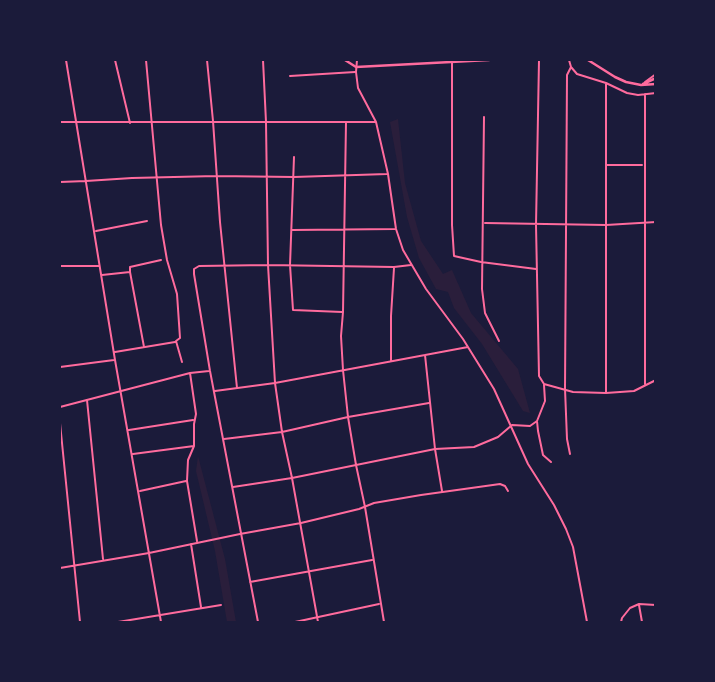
<!DOCTYPE html>
<html>
<head>
<meta charset="utf-8">
<style>
	body { margin:0 }
	#map { position:relative; width:715px; height:682px; overflow:hidden; background:#1b1b3a; font-family:Lato,sans-serif }
	canvas { display:block }
	.frame { position:absolute; inset:0; border:61px solid #1b1b3a; pointer-events:none }
</style>
</head>
<body>
<div id="map">
<canvas width="715" height="682"></canvas>
<div class="frame"></div>
</div>
<script>
const g = document.querySelector('canvas').getContext('2d');
g.lineJoin = 'round';
function paint(path, color) {
  g.fillStyle = color;
  g.fill(path, 'evenodd');
}
function shape(rows) {
  const path = new Path2D();
  for (const r of rows) {
    path.moveTo(r[0], r[1]);
    for (let i = 2; i < r.length; i += 2) path.lineTo(r[i], r[i + 1]);
  }
  return path;
}
function strokePath(path, color, width, dash) {
  g.strokeStyle = color;
  g.lineWidth = width;
  g.lineCap = dash ? 'butt' : 'round';
  g.setLineDash(dash || []);
  g.stroke(path);
}
paint(shape([
	[398,119,405,183,421,241,443,274,452,270,471,313,518,369,530,413,523,411,482,344,454,308,448,292,436,289,419,258,407,217,390,122],
	[198,456,225,559,236,622,227,622,215,551,196,471]
]), '#2a1e3b');
strokePath(shape([
	[66,60,115,360,161,622],
	[115,60,130,123],
	[146,60,161,225,167,260,177,294,180,338,176,341,182,362],
	[207,60,213,121,220,222,237,388],
	[263,60,266,122,268,265,275,383,282,432,292,478,318,622],
	[357,60,356,72,358,88,376,122,388,174,396,229,403,250,426,289,463,339,494,389,528,464,554,505,566,529,573,547,587,622],
	[539,60,536,225,539,376,544,384,573,392,606,393,634,391,656,380],
	[569,60,571,67,577,74,606,83,627,93,638,95,656,93],
	[452,62,452,225,454,256,481,262,536,269],
	[290,76,355,72],
	[645,82,656,74],
	[606,83,606,392],
	[484,117,482,289,485,313,499,341],
	[60,122,375,122],
	[346,122,343,312,341,336,343,370,348,417,356,465,365,507,384,622],
	[294,157,290,265,293,310,342,312],
	[606,165,642,165],
	[60,182,86,181,132,178,216,176,294,177,387,174],
	[485,223,606,225,656,222],
	[292,230,395,229],
	[96,231,147,221],
	[60,266,99,266],
	[130,272,144,347],
	[102,275,130,272,130,267,161,260],
	[115,352,175,342],
	[425,355,435,449,442,491],
	[391,360,391,316,394,268],
	[60,367,114,360],
	[190,373,196,414,194,424,194,446,188,460,187,481,197,541],
	[645,384,645,94],
	[544,385,545,401,537,421,538,431,543,455,551,462],
	[215,391,275,383,468,347],
	[87,400,103,559],
	[60,407,190,373,209,371],
	[60,423,80,622],
	[129,430,193,420],
	[224,439,282,432,348,417,429,403],
	[133,454,194,446],
	[570,454,567,439,565,389,567,75,571,67],
	[233,487,292,478,435,449,474,447,498,437,512,425,530,426,537,421],
	[140,491,186,481],
	[191,544,201,607],
	[60,568,149,553,240,534,301,523,359,509,374,503,421,495,500,484,505,486,508,491],
	[250,582,372,560],
	[639,605,642,622],
	[118,622,221,605],
	[258,622,210,371,194,274,194,269,199,266,268,265,394,267,411,265],
	[295,622,379,604],
	[621,622,622,618,630,608,639,604,656,605]
]), '#ff6b9d', 2);
strokePath(shape([
	[345,60,356,67,489,60],
	[588,60,615,77,626,82,641,85,656,84],
	[643,84,656,78]
]), '#ff6b9d', 2.5);
</script>
</body>
</html>
